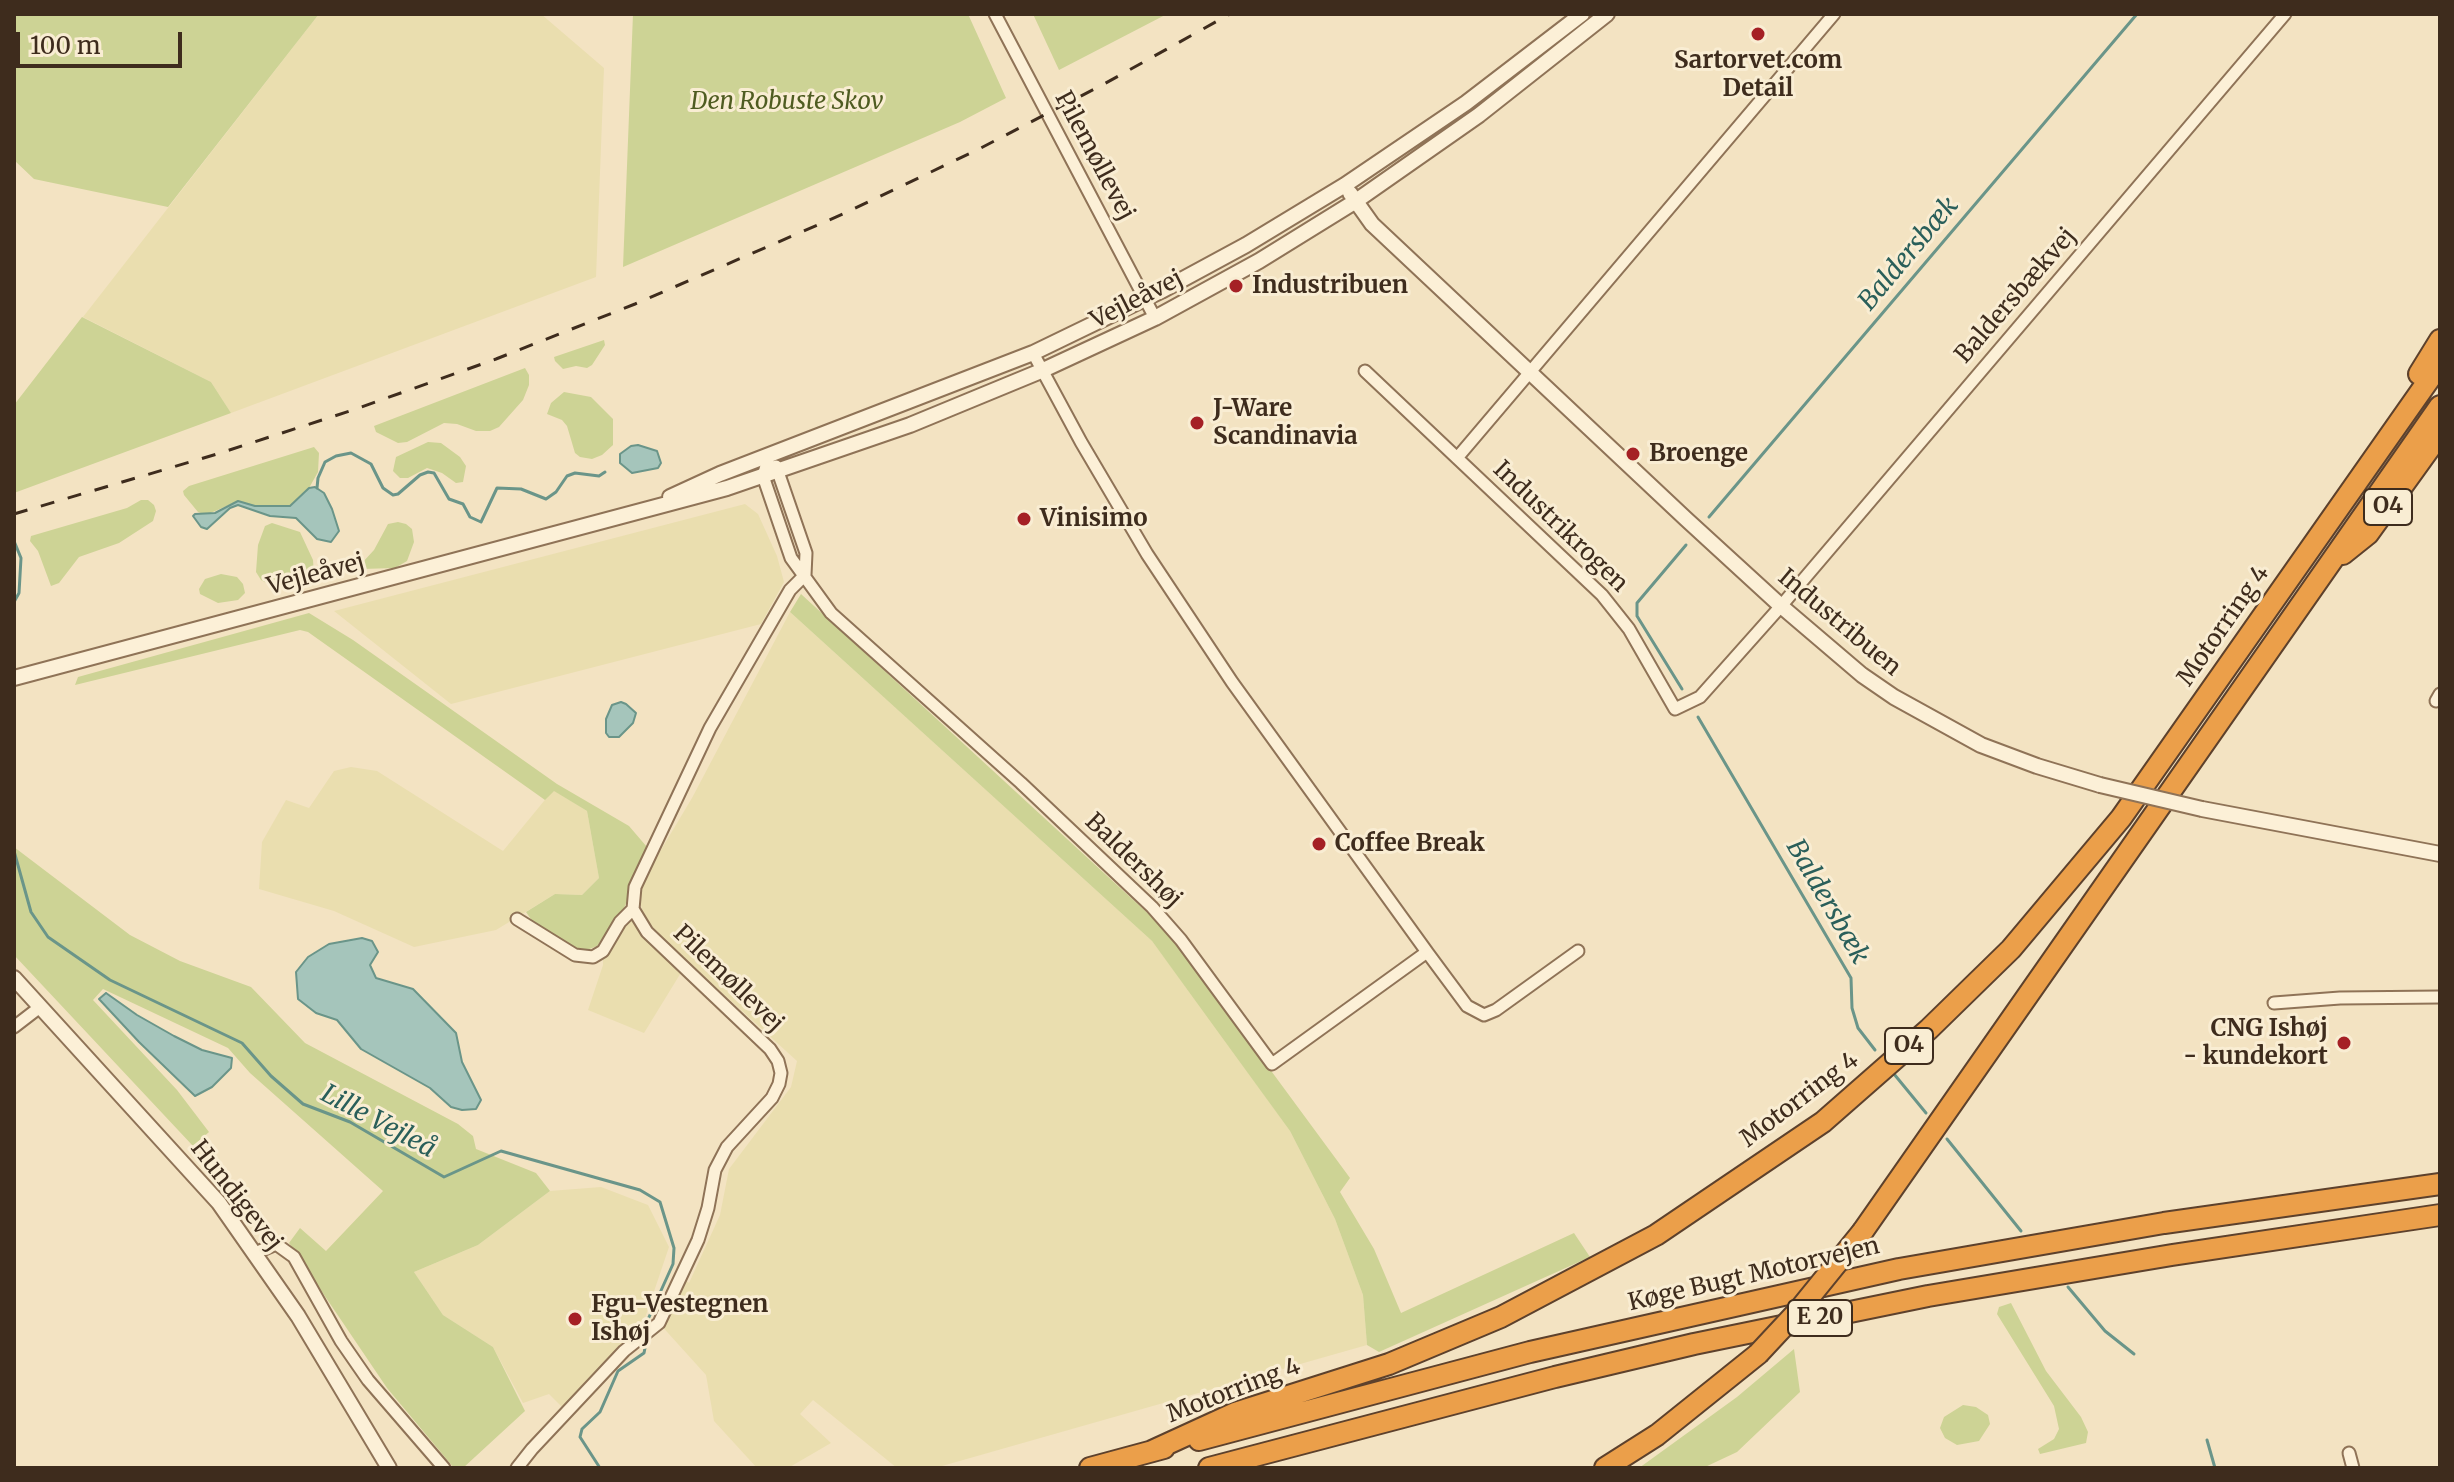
<!DOCTYPE html>
<html>
<head>
<meta charset="utf-8">
<style>
	body { margin:0 }
	#map { position:relative; width:2454px; height:1482px; overflow:hidden; background:#f3e3c2; font-family:Merriweather,serif }
	canvas { display:block }
	.frame { position:absolute; inset:0; border:16px solid #3e2c1d; pointer-events:none }
	.scale { position:absolute; left:16px; top:32px; width:166px; height:36px; box-sizing:border-box; border:4px solid #3e2c1d; border-top:0; padding-left:10px; font-size:24px; line-height:28px; white-space:nowrap; color:#3e2c1d; -webkit-text-stroke:6px #f9edd3; paint-order:stroke }
</style>
</head>
<body>
<div id="map">
<canvas width="2454" height="1482"></canvas>
<div class="frame"></div>
<div class="scale">100 m</div>
</div>
<script>
const g = document.querySelector('canvas').getContext('2d');
g.lineJoin = 'round';
function paint(path, color) {
  g.fillStyle = color;
  g.fill(path, 'evenodd');
}
function shape(rows) {
  const path = new Path2D();
  for (const r of rows) {
    path.moveTo(r[0], r[1]);
    for (let i = 2; i < r.length; i += 2) path.lineTo(r[i], r[i + 1]);
  }
  return path;
}
function strokePath(path, color, width, dash) {
  g.strokeStyle = color;
  g.lineWidth = width;
  g.lineCap = dash ? 'butt' : 'round';
  g.setLineDash(dash || []);
  g.stroke(path);
}
function drawText(font, color, halo, rows, align = 'center') {
  g.font = font + ' Merriweather,serif';
  g.lineWidth = 6;
  g.setLineDash([]);
  g.textBaseline = 'middle';
  g.strokeStyle = halo;
  g.fillStyle = color;
  for (const [text, x, y, turn = 0] of rows) {
    g.save();
    g.translate(x, y);
    g.rotate((+turn || 0) * Math.PI / 180);
    g.textAlign = isNaN(turn) ? turn : align;
    if (halo) g.strokeText(text, 0, 0);
    g.fillText(text, 0, 0);
    g.restore();
  }
}
paint(shape([
	[319,14,541,14,604,68,596,277,231,413,211,382,83,317],
	[745,504,758,514,777,556,784,582,761,624,451,704,334,611],
	[790,612,1152,941,1209,1017,1290,1131,1335,1219,1363,1295,1367,1345,935,1468,897,1468,813,1400,800,1414,831,1443,788,1468,757,1468,714,1421,706,1375,659,1323,682,1277,689,1283,720,1215,729,1169,791,1087,797,1061,677,952,645,919,640,902,643,880,692,798],
	[351,767,377,771,503,851,553,790,587,811,599,878,582,895,555,894,496,930,414,947,334,911,259,889,262,842,286,800,309,808,334,771],
	[629,913,682,971,644,1033,588,1010,603,965,603,951],
	[601,1187,648,1205,669,1247,645,1318,624,1351,568,1413,549,1394,523,1403,493,1347,443,1315,414,1272,478,1245,550,1191]
]), '#eadeaf');
paint(shape([
	[14,14,319,14,168,207,34,179,14,160],
	[633,14,968,14,1006,98,960,122,623,267],
	[1033,14,1167,14,1059,70],
	[82,317,211,382,231,413,14,493,14,405],
	[604,340,605,345,592,365,587,368,576,366,563,369,555,361,554,357],
	[525,368,529,375,529,385,523,400,499,427,490,431,476,431,457,424,444,423,407,442,398,443,376,432,374,426],
	[564,392,591,397,613,419,613,445,602,455,592,459,580,457,575,453,567,426,562,420,547,414,551,403],
	[428,442,441,443,460,457,466,466,463,482,456,483,442,473,427,468,408,478,400,478,393,471,396,457],
	[314,447,319,453,318,472,309,488,290,506,255,506,238,501,206,515,198,512,184,495,183,491,189,486],
	[141,500,148,500,154,505,156,511,153,521,119,543,79,557,59,583,51,586,38,551,30,541,31,536,127,508],
	[398,522,406,524,412,529,414,542,407,561,395,568,362,569,362,563,374,550,388,524],
	[272,523,300,532,313,560,314,576,311,579,273,587,261,580,256,572,258,545,265,526],
	[221,574,237,577,243,584,245,593,238,600,218,603,200,594,199,589,205,579],
	[801,594,1155,920,1191,962,1350,1178,1340,1192,1374,1249,1401,1313,1574,1233,1590,1257,1379,1352,1367,1345,1363,1295,1335,1219,1290,1131,1152,941,790,612],
	[309,613,353,640,557,784,629,826,647,847,623,911,597,946,582,952,535,925,526,912,555,894,582,895,599,878,587,811,554,791,545,800,308,632,300,630,75,685,78,677],
	[14,847,130,935,180,961,251,987,305,1043,458,1124,473,1136,476,1149,536,1173,550,1191,478,1245,414,1272,443,1315,493,1347,525,1411,463,1468,454,1468,387,1388,289,1243,300,1228,326,1251,383,1191,250,1073,228,1048,103,989,93,1000,177,1090,209,1132,193,1146,14,955],
	[2011,1303,2046,1371,2081,1417,2088,1432,2086,1443,2040,1454,2038,1449,2054,1439,2059,1429,2054,1406,1997,1314,1999,1307],
	[1794,1349,1800,1392,1737,1452,1703,1468,1639,1468,1737,1397],
	[1963,1405,1976,1407,1988,1415,1990,1424,1979,1441,1957,1445,1945,1438,1940,1428,1944,1417]
]), '#cdd395');
const water = shape([
	[638,445,657,451,661,463,658,468,632,473,620,463,620,454,631,446,638,445],
	[315,487,324,493,332,509,339,531,331,542,317,539,296,518,270,516,238,505,230,508,207,529,201,527,193,516,195,514,215,513,238,501,255,506,290,506,309,488,315,487],
	[621,702,626,704,636,713,633,723,619,737,609,737,606,733,606,719,612,705,621,702],
	[362,938,372,941,378,952,370,965,376,978,413,989,456,1033,462,1062,481,1100,476,1109,462,1110,451,1107,430,1088,361,1049,337,1020,316,1013,298,999,296,972,308,957,329,944,362,938],
	[106,993,137,1015,174,1036,202,1050,232,1058,231,1068,212,1087,195,1096,139,1042,99,999,106,993]
]);
paint(water, '#a5c5bb');
strokePath(water, '#6a9589', 2);
strokePath(shape([
	[317,488,318,478,325,462,336,456,351,453,371,464,383,488,393,495,398,494,420,475,428,472,434,473,449,499,463,504,470,517,481,522,497,488,521,489,546,499,556,492,567,476,575,473,599,476,605,472],
	[1709,517,2137,14],
	[14,541,21,558,19,593,14,602],
	[1682,689,1637,616,1637,603,1686,545],
	[1698,717,1851,978,1852,1008,1858,1028,1875,1050],
	[14,851,31,912,48,937,110,980,242,1043,271,1076,303,1104,350,1122,444,1177,501,1151,640,1190,660,1202,674,1248,673,1264,645,1326,646,1331],
	[1894,1074,1926,1113],
	[1947,1139,2021,1231],
	[2068,1287,2105,1331,2134,1354],
	[2207,1440,2215,1468],
	[600,1468,580,1437,582,1429,600,1412,618,1371,644,1353,647,1338]
]), '#6a9589', 3);
const minor = shape([
	[995,14,1155,318],
	[1365,371,1602,595,1629,629,1675,709,1700,697,1781,606,2285,14],
	[769,456,763,476,791,558,831,613,1021,783,1152,907,1181,940,1272,1064,1427,952,1232,682,1147,554,1081,442,1033,353],
	[1457,458,1834,14],
	[776,466,806,553,805,575],
	[2436,701,2440,694],
	[517,919,575,955,593,957,603,951,620,922,633,909],
	[1427,952,1467,1006,1484,1015,1496,1010,1578,951],
	[2274,1003,2340,998,2440,997],
	[14,1027,40,1007],
	[255,1253,276,1244,294,1257,341,1341,368,1380,444,1468],
	[2349,1453,2353,1468],
	[517,1468,532,1449,624,1351,659,1323,698,1240,708,1208,715,1170,727,1147,772,1098,779,1084,781,1073,778,1061,770,1049,647,932,633,909,635,887,710,728,790,590,805,575]
]);
const tertiary = shape([
	[1350,193,1372,224,1686,519,1781,606,1862,675,1894,697,1981,745,2037,766,2100,785],
	[670,497,720,474,1033,353,1161,291,1246,245,1345,185,1466,103,1582,14],
	[14,678,727,488,910,425,1041,371,1155,318,1259,261,1356,201,1479,115,1607,14],
	[2202,809,2440,854],
	[14,978,219,1203,298,1316,389,1468]
]);
const motorway = shape([
	[2419,374,2440,340],
	[2343,554,2368,534,2440,434],
	[1863,1231,2440,406],
	[1199,1440,1530,1352,1899,1269,2164,1223,2440,1184],
	[1152,1451,1235,1413,1389,1364,1501,1317,1656,1235,1823,1122,1929,1029,2011,949,2121,818,2440,364],
	[1090,1468,1164,1448],
	[1209,1468,1555,1377,1694,1344,1928,1296,2172,1255,2440,1215],
	[1605,1468,1657,1435,1758,1354]
]);
strokePath(minor, '#8f7357', 15);
strokePath(tertiary, '#8f7357', 18);
strokePath(motorway, '#5d412c', 24);
strokePath(minor, '#fcf0d7', 11);
strokePath(tertiary, '#fcf0d7', 14);
strokePath(motorway, '#eb9f4a', 20);
strokePath(shape([
	[14,514,217,454,353,410,496,359,635,304,843,214,977,150,1104,84,1230,14]
]), '#3e2c1d', 3, [14, 14]);
const tertiaryBridge = shape([
	[2100,785,2202,809]
]);
const motorwayBridge = shape([
	[1758,1354,1799,1310,1863,1231]
]);
strokePath(tertiaryBridge, '#8f7357', 18, []);
strokePath(motorwayBridge, '#5d412c', 24, []);
strokePath(tertiaryBridge, '#fcf0d7', 14);
strokePath(motorwayBridge, '#eb9f4a', 20);
for (const [x, y, r, color] of [
	[1758,34,8,"#a52025"],
	[1236,286,8,"#a52025"],
	[1197,423,8,"#a52025"],
	[1633,454,8,"#a52025"],
	[1024,519,8,"#a52025"],
	[1319,844,8,"#a52025"],
	[2344,1043,8,"#a52025"],
	[575,1319,8,"#a52025"]
]) {
  const dot = new Path2D();
  dot.arc(x, y, r, 0, 2 * Math.PI);
  g.fillStyle = color;
  g.fill(dot);
  strokePath(dot, '#f9edd3', 3);
}
for (const [x, y, w] of [
	[2388,507,48],
	[1909,1046,48],
	[1820,1318,64]
]) {
  const box = new Path2D();
  box.roundRect(x - w / 2, y - 18, w, 36, 6);
  g.fillStyle = '#f9edd3';
  g.fill(box);
  strokePath(box, '#3e2c1d', 2);
}
drawText('bold 22px', '#3e2c1d', null, [
	["O4",2388,507],
	["O4",1909,1046],
	["E 20",1820,1318]
]);
drawText('bold 24px', '#3e2c1d', '#f9edd3', [
	["Sartorvet.com",1758,61,"center"],
	["Detail",1758,89,"center"],
	["Industribuen",1252,286],
	["J-Ware",1213,409],
	["Scandinavia",1213,437],
	["Broenge",1649,454],
	["Vinisimo",1040,519],
	["Coffee Break",1335,844],
	["CNG Ishøj",2328,1029,"right"],
	["- kundekort",2328,1057,"right"],
	["Fgu-Vestegnen",591,1305],
	["Ishøj",591,1333]
], 'left');
drawText('italic 24px', '#4f5c21', '#f9edd3', [
	["Den Robuste Skov",787,102]
]);
drawText('24px', '#3e2c1d', '#f9edd3', [
	["Pilemøllevej",1094,156,62],
	["Baldersbækvej",2016,296,-49],
	["Vejleåvej",1137,300,-27],
	["Industrikrogen",1560,527,44],
	["Vejleåvej",316,575,-15],
	["Industribuen",1839,623,40],
	["Motorring 4",2224,626,-55],
	["Baldershøj",1133,861,44],
	["Pilemøllevej",728,979,44],
	["Motorring 4",1800,1100,-37],
	["Hundigevej",236,1196,52],
	["Køge Bugt Motorvejen",1754,1275,-13],
	["Motorring 4",1234,1391,-21]
]);
drawText('italic 26px', '#2a5f5a', '#f9edd3', [
	["Baldersbæk",1909,254,-50],
	["Baldersbæk",1827,902,60],
	["Lille Vejleå",378,1122,28]
]);
</script>
</body>
</html>
